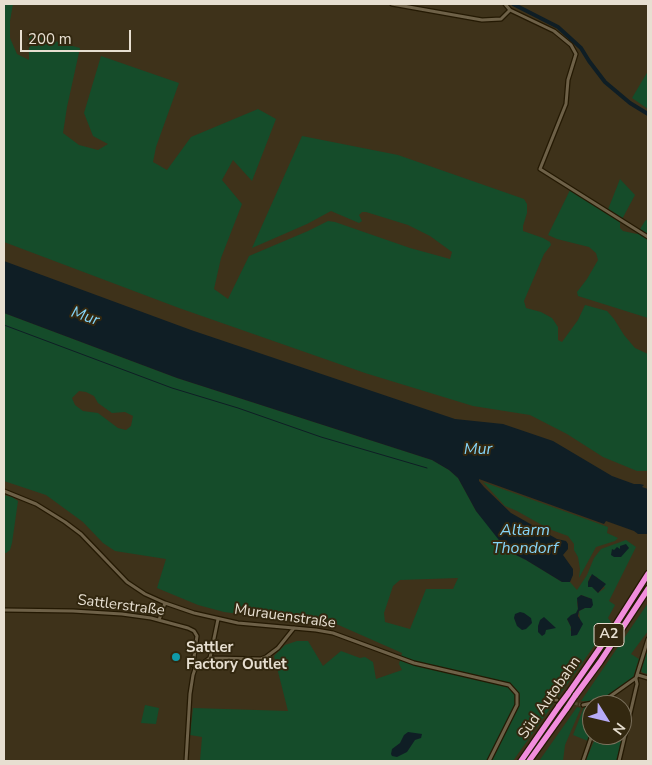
<!DOCTYPE html>
<html>
<head>
<meta charset="utf-8">
<style>
	body { margin:0 }
	#map { position:relative; width:652px; height:765px; overflow:hidden; background:#3e321a; font-family:"Nunito Sans",sans-serif }
	canvas { display:block }
	.frame { position:absolute; inset:0; border:5px solid #e7dfd1; pointer-events:none }
	.north { position:absolute; left:582px; top:695px; width:50px; height:50px; box-sizing:border-box; background:#332810; border:1px solid #7b715d; border-radius:50%; rotate:126deg; font-size:14px; font-weight:700; line-height:20px; text-align:center; color:#e7dfd1 }
	.north::after { content:''; display:block; margin:auto; width:18px; height:22px; background:#b7abf8; clip-path:polygon(50% 0,100% 100%,50% 72%,0 100%) }
	.scale { position:absolute; left:20px; top:30px; width:111px; height:22px; box-sizing:border-box; border:2px solid #e7dfd1; border-top:0; padding-left:6px; font-size:15px; line-height:18px; white-space:nowrap; color:#e7dfd1; -webkit-text-stroke:4px #332810; paint-order:stroke }
</style>
</head>
<body>
<div id="map">
<canvas width="652" height="765"></canvas>
<div class="frame"></div>
<div class="north">N</div>
<div class="scale">200 m</div>
</div>
<script>
const g = document.querySelector('canvas').getContext('2d');
g.lineJoin = 'round';
function paint(path, color) {
  g.fillStyle = color;
  g.fill(path, 'evenodd');
}
function shape(rows) {
  const path = new Path2D();
  for (const r of rows) {
    path.moveTo(r[0], r[1]);
    for (let i = 2; i < r.length; i += 2) path.lineTo(r[i], r[i + 1]);
  }
  return path;
}
function strokePath(path, color, width, dash) {
  g.strokeStyle = color;
  g.lineWidth = width;
  g.lineCap = dash ? 'butt' : 'round';
  g.setLineDash(dash || []);
  g.stroke(path);
}
function drawText(font, color, halo, rows, align = 'center') {
  g.font = font + ' "Nunito Sans",sans-serif';
  g.lineWidth = 4;
  g.setLineDash([]);
  g.textBaseline = 'middle';
  g.strokeStyle = halo;
  g.fillStyle = color;
  for (const [text, x, y, turn = 0] of rows) {
    g.save();
    g.translate(x, y);
    g.rotate((+turn || 0) * Math.PI / 180);
    g.textAlign = isNaN(turn) ? turn : align;
    if (halo) g.strokeText(text, 0, 0);
    g.fillText(text, 0, 0);
    g.restore();
  }
}
paint(shape([
	[4,4,13,4,10,21,10,38,17,54,29,60,29,34,80,48,67,107,63,133,79,145,98,150,108,144,93,136,84,113,101,56,179,83,156,147,153,162,167,170,191,137,258,109,276,119,252,181,233,160,222,180,242,204,221,258,214,289,228,299,249,256,308,231,328,221,335,222,410,248,450,259,452,252,430,236,408,225,366,212,362,212,359,215,362,221,359,223,331,211,307,224,252,248,302,136,398,155,524,199,527,204,527,213,523,226,523,231,543,238,550,242,551,245,544,254,524,301,526,308,541,312,552,318,558,327,558,340,562,342,578,320,585,305,607,311,614,319,624,335,635,348,648,354,648,471,637,471,603,457,567,434,530,415,473,406,365,373,179,308,4,242],
	[648,71,648,109,632,98],
	[620,179,635,195,620,223,620,228,623,231,637,234,645,221,648,219,648,318,578,296,577,292,587,279,598,260,596,253,589,247,557,239,548,235,570,190,607,212],
	[4,313,177,378,432,460,449,470,458,478,476,511,516,555,526,560,562,582,570,582,577,590,587,575,594,558,601,549,626,540,636,547,609,601,615,605,608,618,611,622,513,761,470,761,465,760,460,761,200,761,202,737,190,735,193,708,288,711,274,656,285,645,297,641,308,641,323,666,341,651,360,658,365,657,373,662,376,679,402,670,399,664,402,653,334,623,264,617,224,612,198,605,157,588,166,559,115,551,103,543,83,522,46,495,4,481],
	[79,391,86,392,94,396,98,403,112,413,125,412,133,416,131,426,126,430,118,428,98,413,83,411,75,405,72,398],
	[590,576,597,577,605,588,598,593,588,582],
	[458,578,453,589,426,589,410,629,385,622,384,613,393,586,400,580],
	[581,595,592,599,585,608,579,611,580,620,570,631,571,627,567,619,576,614,578,609,577,602],
	[483,482,608,527,607,533,618,538,615,541,596,547,579,578,580,569,578,557,574,550,574,544,568,536,549,529,517,511,505,506],
	[4,495,12,497,18,501,12,543,10,550,6,553,4,553],
	[648,603,648,631,631,654,639,659,633,678,602,700,594,702,581,701],
	[648,648,648,674,643,673,641,671],
	[145,705,159,708,156,724,141,723],
	[592,706,592,730,588,741,573,735,584,707],
	[577,707,581,708,565,745,563,761,539,761],
	[622,734,623,736,617,761,585,761,597,735]
]), '#154c2a');
paint(shape([
	[4,261,191,330,455,419,503,424,553,441,612,476,634,484,640,484,644,485,642,487,648,489,648,534,638,534,634,531,606,521,604,524,479,479,479,481,484,487,511,513,557,539,566,541,568,544,568,549,563,555,573,569,573,575,570,582,562,582,526,560,516,555,502,544,476,511,458,478,449,470,432,460,177,378,4,313],
	[626,544,629,548,621,557,614,557,611,555,612,549,614,550,617,547,620,549,620,546],
	[592,574,606,584,598,593,592,587,588,587,588,582],
	[581,595,592,599,593,605,591,608,585,608,579,611,578,616,583,624,577,635,571,636,571,627,567,619,571,615,576,613,578,609,577,598],
	[520,612,524,613,531,618,532,623,526,629,522,630,517,626,514,618,515,614],
	[544,617,556,628,546,630,545,634,542,636,538,632,538,626,540,620],
	[408,732,422,734,421,738,415,740,407,752,397,757,392,756,391,754,392,749,400,743,404,735]
]), '#0f1e25');
strokePath(shape([
	[4,325,172,388,238,408,321,437,427,468]
]), '#0f1e25', 1);
strokePath(shape([
	[513,4,558,27,581,48,589,61,605,82,630,103,648,114]
]), '#0f1e25', 4);
strokePath(shape([
	[557,700,583,705]
]), '#574c35', 3, [3, 1.5]);
const minor = shape([
	[392,4,482,20,501,19,510,10],
	[505,4,510,10],
	[510,10,554,31,571,45,576,54,568,80,566,104,540,169,648,237],
	[4,491,36,504,65,522,81,534,127,582,145,594,165,603,194,613,238,623,316,630,333,633,414,663,509,685,517,694,517,705,489,761],
	[4,610,73,611,122,614,151,618,188,628,194,631,197,636,193,664,196,669],
	[159,620,165,603],
	[210,658,218,619],
	[638,675,648,678],
	[555,700,557,700],
	[583,705,605,700,636,678,648,639],
	[186,761,190,694,193,675,195,669,210,658,261,659,266,657,278,648,294,628],
	[583,761,592,735],
	[619,761,637,684,636,679]
]);
const motorway = shape([
	[568,694,613,629,648,574],
	[575,696,600,662,648,589],
	[521,761,559,706],
	[529,761,567,708]
]);
strokePath(minor, '#241903', 5.5);
strokePath(motorway, '#241903', 8);
strokePath(minor, '#6e6148', 3);
strokePath(motorway, '#f18ddd', 5.5);
const motorwayBridge = shape([
	[559,706,568,694],
	[567,708,575,696]
]);
strokePath(motorwayBridge, '#241903', 8, []);
strokePath(motorwayBridge, '#f18ddd', 5.5);
for (const [x, y, r, color] of [
	[176,657,5,"#0f9aa8"]
]) {
  const dot = new Path2D();
  dot.arc(x, y, r, 0, 2 * Math.PI);
  g.fillStyle = color;
  g.fill(dot);
  strokePath(dot, '#332810', 2);
}
for (const [x, y, w] of [
	[609,635,30]
]) {
  const box = new Path2D();
  box.roundRect(x - w / 2, y - 11.5, w, 23, 4);
  g.fillStyle = '#332810';
  g.fill(box);
  strokePath(box, '#e7dfd1', 1);
}
drawText('bold 14px', '#e7dfd1', null, [
	["A2",609,635]
]);
drawText('15px', '#e7dfd1', '#332810', [
	["Sattlerstraße",121,606,7],
	["Murauenstraße",285,617,8],
	["Süd Autobahn",550,698,-55]
]);
drawText('bold 15px', '#e7dfd1', '#332810', [
	["Sattler",186,648],
	["Factory Outlet",186,665]
], 'left');
drawText('italic 16px', '#85d4f8', '#332810', [
	["Mur",85,317,19],
	["Mur",478,450],
	["Altarm",525,531],
	["Thondorf",525,549]
]);
</script>
</body>
</html>
